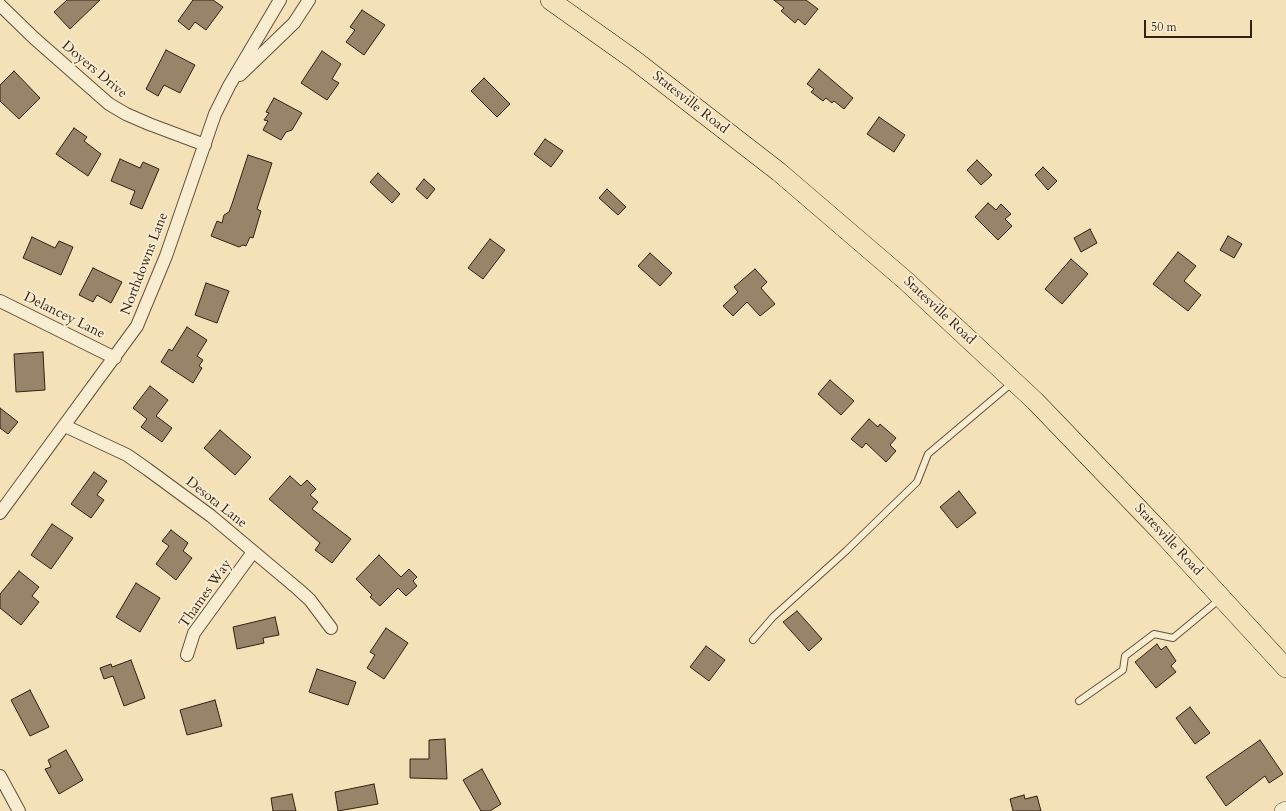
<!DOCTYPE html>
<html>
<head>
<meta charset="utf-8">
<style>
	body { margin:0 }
	#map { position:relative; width:1286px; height:811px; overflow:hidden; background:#f4e1b8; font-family:Cardo,serif }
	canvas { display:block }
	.scale { position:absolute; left:1144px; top:20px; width:108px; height:18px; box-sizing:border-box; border:2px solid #351f12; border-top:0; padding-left:5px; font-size:12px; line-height:14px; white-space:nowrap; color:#351f12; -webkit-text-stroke:3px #f8ecd1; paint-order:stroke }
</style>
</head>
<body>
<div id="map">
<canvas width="1286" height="811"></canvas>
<div class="scale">50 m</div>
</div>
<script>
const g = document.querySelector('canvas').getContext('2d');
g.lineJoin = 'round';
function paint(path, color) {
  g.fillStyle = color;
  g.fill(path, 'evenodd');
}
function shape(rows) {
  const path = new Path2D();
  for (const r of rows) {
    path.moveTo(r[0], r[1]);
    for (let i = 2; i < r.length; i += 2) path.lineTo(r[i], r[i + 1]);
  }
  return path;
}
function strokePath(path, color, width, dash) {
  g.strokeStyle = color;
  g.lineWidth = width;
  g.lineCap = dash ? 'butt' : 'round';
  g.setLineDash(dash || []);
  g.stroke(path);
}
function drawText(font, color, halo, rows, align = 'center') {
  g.font = font + ' Cardo,serif';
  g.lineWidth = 4;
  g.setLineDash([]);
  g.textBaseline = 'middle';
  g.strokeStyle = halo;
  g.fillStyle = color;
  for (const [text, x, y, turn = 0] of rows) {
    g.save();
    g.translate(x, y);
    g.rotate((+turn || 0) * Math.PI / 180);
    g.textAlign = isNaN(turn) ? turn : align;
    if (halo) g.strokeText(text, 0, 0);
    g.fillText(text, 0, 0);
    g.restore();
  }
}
const building = shape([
	[67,0,100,0,70,29,54,12,67,0],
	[193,0,213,0,223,7,206,30,195,22,189,30,178,21,193,0],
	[774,0,806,0,818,9,805,25,798,19,795,23,781,11,784,8,774,0],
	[362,10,385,25,364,55,346,42,355,30,350,27,362,10],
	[166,50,195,65,180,93,164,85,158,96,146,89,166,50],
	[322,51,341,64,332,79,339,83,327,100,301,83,322,51],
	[819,69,853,98,844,109,834,101,832,103,826,98,823,101,811,92,814,89,807,84,819,69],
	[14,71,40,98,19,119,0,101,0,85,14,71],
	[484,78,510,104,497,117,471,91,484,78],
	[274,98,302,113,292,130,286,132,281,140,263,130,268,121,264,120,269,113,266,112,274,98],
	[879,117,905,135,894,152,867,134,879,117],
	[74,128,87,137,84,141,101,154,88,176,56,154,74,128],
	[545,139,563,151,551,167,534,154,545,139],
	[248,155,272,163,257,209,261,211,253,238,250,237,246,246,243,245,239,247,211,236,217,221,222,223,224,215,229,212,232,204,248,155],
	[120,159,140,168,143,162,159,169,142,209,130,204,135,191,111,181,120,159],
	[977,160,992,175,981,185,967,170,977,160],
	[1043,167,1057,181,1048,190,1035,175,1043,167],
	[378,173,400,194,392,203,370,182,378,173],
	[424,179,435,189,427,199,416,189,424,179],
	[607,189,626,207,618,215,599,198,607,189],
	[988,203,996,210,1001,204,1011,214,1005,219,1012,226,998,240,975,217,988,203],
	[1090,229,1097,243,1081,252,1074,238,1090,229],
	[1228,236,1242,244,1234,258,1220,250,1228,236],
	[32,237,55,248,59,241,73,247,61,275,23,258,32,237],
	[490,239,505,250,483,279,468,268,490,239],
	[1178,252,1196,266,1184,281,1201,295,1188,311,1153,284,1178,252],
	[650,253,672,273,660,286,638,266,650,253],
	[1071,259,1088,274,1062,304,1045,289,1071,259],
	[93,268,122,282,111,303,97,295,93,302,79,295,93,268],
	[755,269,767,282,761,288,775,304,760,316,747,302,733,316,723,306,738,292,734,287,755,269],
	[206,283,229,291,217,323,195,315,206,283],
	[187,327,207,340,197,356,203,360,199,366,202,368,193,383,161,362,169,349,172,351,187,327],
	[43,352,45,390,16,392,14,354,43,352],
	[830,380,854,401,841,415,818,394,830,380],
	[150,386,168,400,156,416,172,428,162,442,141,427,147,419,133,408,150,386],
	[0,408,18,422,8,434,0,428,0,408],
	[869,419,878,427,880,424,896,438,890,445,896,451,886,462,866,443,862,448,851,439,869,419],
	[220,430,251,457,235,475,204,448,220,430],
	[94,472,107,481,97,495,104,500,91,518,71,504,94,472],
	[290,476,301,486,307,480,316,489,310,495,318,502,312,509,351,539,332,563,315,550,320,543,269,499,290,476],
	[959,491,976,513,957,528,940,507,959,491],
	[52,524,73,538,51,569,31,555,52,524],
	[171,530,188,543,183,551,192,558,176,580,156,564,169,546,162,541,171,530],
	[379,555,401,577,409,569,417,577,413,581,417,586,406,596,398,588,380,606,370,597,372,595,356,579,379,555],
	[19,571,39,587,32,596,39,602,21,625,0,608,0,594,19,571],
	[136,583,160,598,140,632,116,617,136,583],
	[797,611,822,639,809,651,783,622,797,611],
	[275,617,279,635,263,638,264,643,237,649,233,627,275,617],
	[386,628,408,643,384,679,367,668,375,655,370,652,386,628],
	[1157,644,1161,650,1166,646,1176,661,1171,666,1176,672,1156,688,1135,662,1157,644],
	[706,646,725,660,709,681,690,667,706,646],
	[131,660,145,698,124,706,113,676,104,679,100,668,111,664,112,667,131,660],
	[317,669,356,682,348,705,309,692,317,669],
	[30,690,49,727,30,736,11,700,30,690],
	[215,700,222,726,187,735,180,710,215,700],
	[1190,707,1210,733,1195,744,1176,718,1190,707],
	[445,739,447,779,410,778,410,759,429,759,429,740,445,739],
	[1260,740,1283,774,1269,783,1265,776,1226,806,1206,777,1260,740],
	[66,750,83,780,59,794,45,769,51,767,48,760,66,750],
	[482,769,501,804,490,811,481,811,463,780,482,769],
	[374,784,378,804,338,811,335,792,374,784],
	[292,794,296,811,273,811,271,798,292,794],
	[1024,795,1025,799,1037,796,1041,811,1013,811,1010,799,1024,795]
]);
paint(building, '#988468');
strokePath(building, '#351f12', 1);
const service = shape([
	[753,640,773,617,846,551,917,482,928,454,1012,383],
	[1079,701,1123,670,1125,656,1154,634,1173,638,1220,599]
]);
const minor = shape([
	[0,5,34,38,109,104,126,114,149,124,205,145],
	[240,75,294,23,309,0],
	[0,301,115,358],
	[65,426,127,455,147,469,211,516,298,589,310,600,331,628],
	[0,513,137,326,166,256,215,114,229,86,280,0],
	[187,655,194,633,253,552],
	[0,776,19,811]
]);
const tertiary = shape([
	[1282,811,1286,809]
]);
const primary = shape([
	[550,0,633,59,779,172,905,280,1035,401,1160,531,1286,668]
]);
strokePath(service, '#65503c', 8);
strokePath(minor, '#65503c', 14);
strokePath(tertiary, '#65503c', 16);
strokePath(primary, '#351f12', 20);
strokePath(service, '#f8ecd1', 6);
strokePath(minor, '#f8ecd1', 12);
strokePath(tertiary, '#f8ecd1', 15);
strokePath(primary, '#f4e1b8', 19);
drawText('14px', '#351f12', '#f8ecd1', [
	["Doyers Drive",94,70,40],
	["Statesville Road",690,103,38],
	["Northdowns Lane",145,264,-69],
	["Statesville Road",939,311,43],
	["Delancey Lane",64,316,26],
	["Desota Lane",216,503,38],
	["Statesville Road",1168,540,47],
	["Thames Way",206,594,-55]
]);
</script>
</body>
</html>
